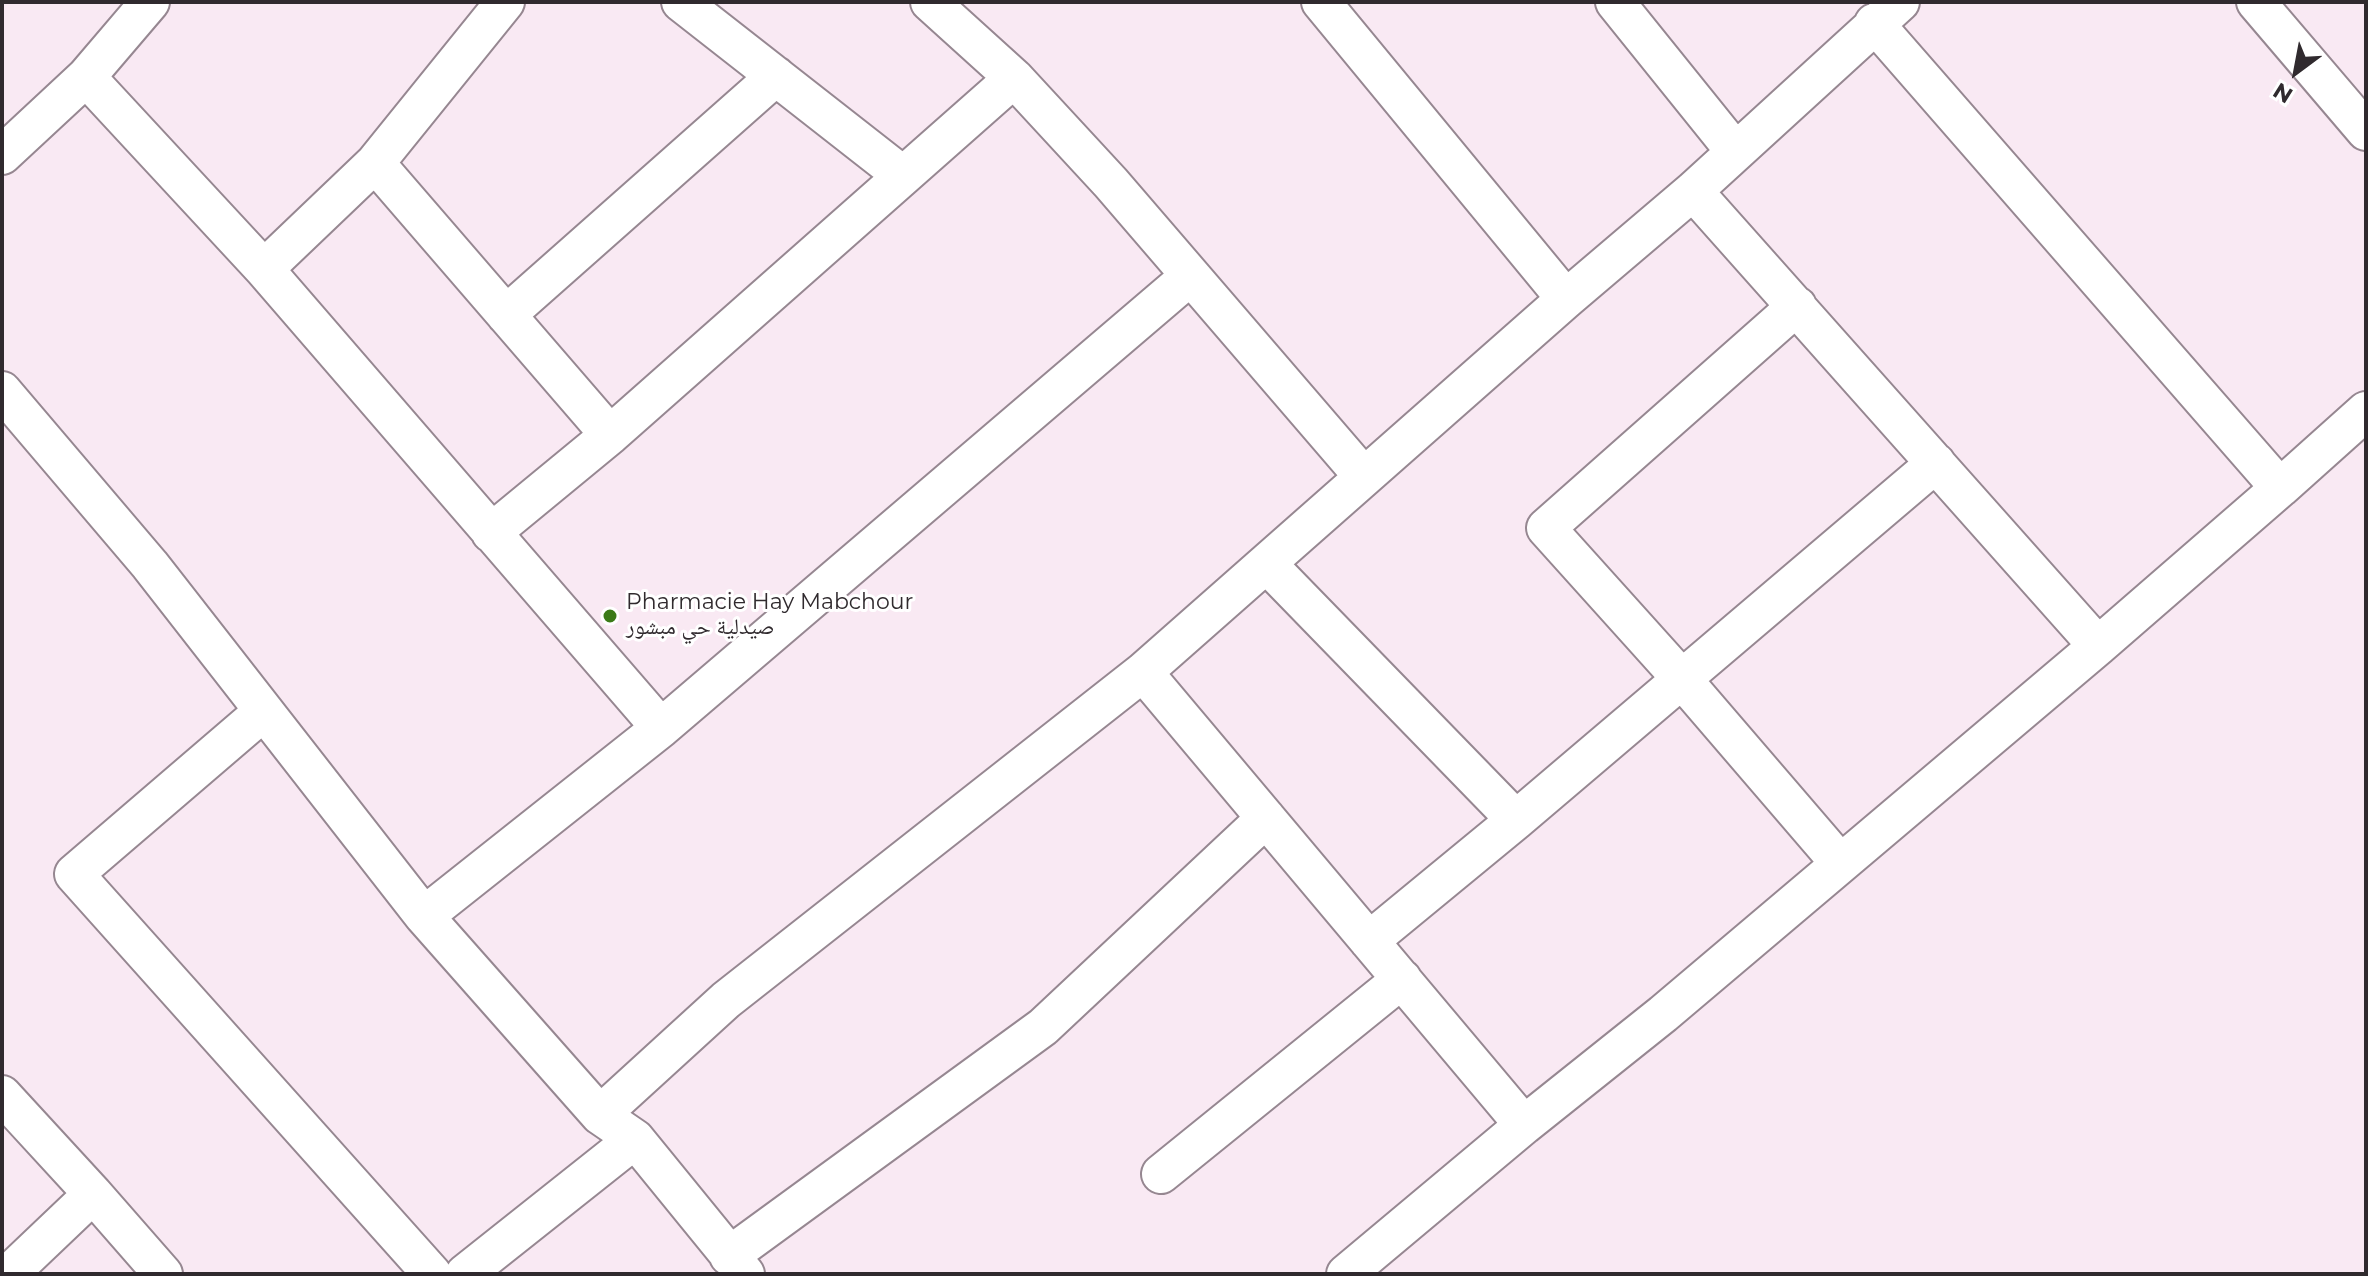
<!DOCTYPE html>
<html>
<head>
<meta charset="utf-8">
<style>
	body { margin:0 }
	#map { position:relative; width:2368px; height:1276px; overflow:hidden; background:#f9e9f3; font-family:Montserrat,sans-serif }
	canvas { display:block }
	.frame { position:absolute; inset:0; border:4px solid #302a2e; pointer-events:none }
	.north { position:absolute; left:2256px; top:32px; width:80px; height:80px; -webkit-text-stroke:6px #fff; paint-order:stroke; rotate:212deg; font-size:22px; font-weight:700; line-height:32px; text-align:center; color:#302a2e }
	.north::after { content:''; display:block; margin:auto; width:28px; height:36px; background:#302a2e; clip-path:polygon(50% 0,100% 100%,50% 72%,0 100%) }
</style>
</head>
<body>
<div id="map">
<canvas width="2368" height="1276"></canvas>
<div class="frame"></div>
<div class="north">N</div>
</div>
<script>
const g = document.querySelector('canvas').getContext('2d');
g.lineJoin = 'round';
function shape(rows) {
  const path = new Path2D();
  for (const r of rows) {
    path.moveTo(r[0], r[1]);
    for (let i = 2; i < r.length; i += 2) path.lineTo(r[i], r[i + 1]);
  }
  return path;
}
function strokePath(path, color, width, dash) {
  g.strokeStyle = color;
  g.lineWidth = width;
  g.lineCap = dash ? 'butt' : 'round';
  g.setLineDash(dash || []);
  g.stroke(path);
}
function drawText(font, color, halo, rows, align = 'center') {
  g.font = font + ' Montserrat,"Noto Naskh Arabic",sans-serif';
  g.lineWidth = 6;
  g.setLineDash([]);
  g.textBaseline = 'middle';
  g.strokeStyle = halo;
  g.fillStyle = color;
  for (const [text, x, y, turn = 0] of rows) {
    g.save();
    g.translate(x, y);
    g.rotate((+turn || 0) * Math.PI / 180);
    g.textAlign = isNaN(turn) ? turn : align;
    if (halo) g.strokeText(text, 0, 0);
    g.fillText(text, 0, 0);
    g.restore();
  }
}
const minor = shape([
	[681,2,902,175],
	[930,2,1014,78,1111,183,1364,477],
	[1321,2,1566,299],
	[1615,2,1735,151],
	[2256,2,2366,131],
	[1874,23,2280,488,2366,411],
	[86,77,264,269,661,728],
	[2,155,86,77,150,2],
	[375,163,610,435],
	[1693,191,2098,646],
	[264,269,375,163,505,2],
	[1797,306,1546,528,1681,678,1840,863],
	[506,315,776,76],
	[2,391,150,565,424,916,661,728,1189,277],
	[491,533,610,435,1014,78],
	[1267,564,1516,820],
	[1143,672,1524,1125],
	[264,711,74,874,432,1274],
	[424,916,600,1115,635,1139,745,1274],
	[1369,941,1516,820,1936,463],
	[2,1095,93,1194,163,1274],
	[600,1115,726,1000,1143,672,1566,299,1693,191,1900,2],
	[1161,1174,1402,979],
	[729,1256,1043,1027,1266,818],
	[9,1274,93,1194],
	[465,1274,635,1139],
	[1346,1274,1524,1125,1663,1014,2098,646,2280,488]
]);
strokePath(minor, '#968791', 42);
strokePath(minor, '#fff', 38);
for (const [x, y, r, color] of [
	[610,616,8,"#3b7a17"]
]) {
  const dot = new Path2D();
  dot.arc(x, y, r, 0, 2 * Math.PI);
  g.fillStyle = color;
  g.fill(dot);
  strokePath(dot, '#fff', 3);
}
drawText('22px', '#302a2e', '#fff', [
	["Pharmacie Hay Mabchour",626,603],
	["صيدلية حي مبشور",626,628]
], 'left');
</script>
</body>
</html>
